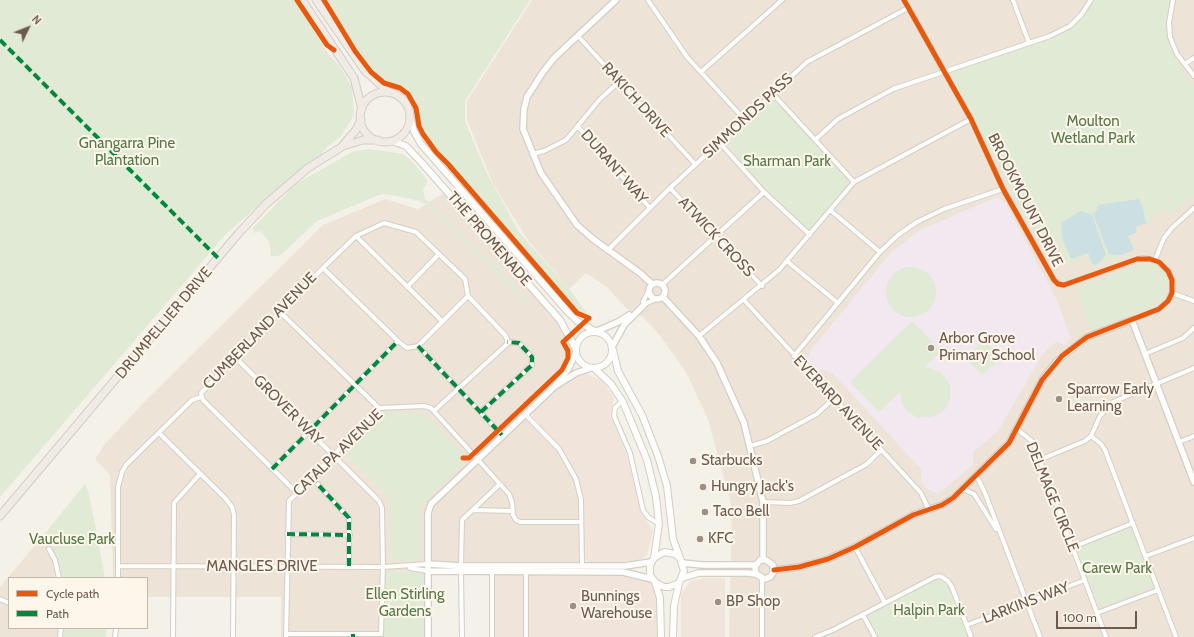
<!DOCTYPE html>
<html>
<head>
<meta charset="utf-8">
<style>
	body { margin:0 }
	#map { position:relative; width:1194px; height:637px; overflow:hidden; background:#f4f1e9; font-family:Cabin,sans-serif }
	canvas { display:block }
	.legend { position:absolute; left:8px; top:577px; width:140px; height:52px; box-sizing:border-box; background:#fdf6ea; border:1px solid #c4b8ab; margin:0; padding:5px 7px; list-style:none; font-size:12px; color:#6f5a4d }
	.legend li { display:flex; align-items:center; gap:8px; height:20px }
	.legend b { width:20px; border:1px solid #c4b8ab }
	.north { position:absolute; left:8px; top:8px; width:40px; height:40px; -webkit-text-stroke:3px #fdf6ea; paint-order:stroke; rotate:47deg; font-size:11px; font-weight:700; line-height:16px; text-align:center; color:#6f5a4d }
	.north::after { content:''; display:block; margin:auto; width:14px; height:18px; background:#6f5a4d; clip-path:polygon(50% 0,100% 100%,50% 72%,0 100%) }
	.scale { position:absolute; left:1056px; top:611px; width:81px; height:18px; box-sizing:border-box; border:2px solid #6f5a4d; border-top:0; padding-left:5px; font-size:12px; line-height:14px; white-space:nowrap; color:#6f5a4d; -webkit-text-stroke:3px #fdf6ea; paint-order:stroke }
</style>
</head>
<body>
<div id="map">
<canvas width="1194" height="637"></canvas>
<ul class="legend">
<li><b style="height:5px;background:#e8590c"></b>Cycle path</li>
<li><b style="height:5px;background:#00873e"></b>Path</li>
</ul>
<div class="north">N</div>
<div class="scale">100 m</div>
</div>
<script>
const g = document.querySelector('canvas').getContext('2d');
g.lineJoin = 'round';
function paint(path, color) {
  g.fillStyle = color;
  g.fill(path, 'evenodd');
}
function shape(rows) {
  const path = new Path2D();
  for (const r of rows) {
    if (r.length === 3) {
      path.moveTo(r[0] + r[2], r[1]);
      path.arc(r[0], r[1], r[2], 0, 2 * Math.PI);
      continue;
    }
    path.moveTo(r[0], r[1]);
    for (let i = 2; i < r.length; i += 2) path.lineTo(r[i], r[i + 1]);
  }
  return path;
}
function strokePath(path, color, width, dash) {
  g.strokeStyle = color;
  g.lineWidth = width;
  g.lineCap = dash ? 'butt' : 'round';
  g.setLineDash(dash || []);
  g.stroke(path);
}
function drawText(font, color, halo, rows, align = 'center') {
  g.font = font + ' Cabin,sans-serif';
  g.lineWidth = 4;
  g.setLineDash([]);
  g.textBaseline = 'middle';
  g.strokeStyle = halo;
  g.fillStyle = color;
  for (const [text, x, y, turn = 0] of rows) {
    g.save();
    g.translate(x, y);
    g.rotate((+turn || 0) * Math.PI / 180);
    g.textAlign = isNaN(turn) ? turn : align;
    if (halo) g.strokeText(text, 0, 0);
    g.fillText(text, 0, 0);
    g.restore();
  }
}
paint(shape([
	[532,0,1194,0,1194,637,729,637,732,508,708,419,686,372,658,333,643,317,626,308,607,287,586,273,569,289,527,239,493,184,467,120,467,101],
	[447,191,542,299,576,346,566,372,525,414,566,459,576,479,581,504,582,566,382,572,381,637,281,637,281,597,147,597,147,578,113,578,110,475,95,459,105,444,144,402,323,225,385,199,418,209],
	[42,537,55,560,59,578,9,578,9,628,61,628,60,637,0,637,0,587]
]), '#ede4d7');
paint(shape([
	[586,373,602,381,614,398,610,416,627,455,640,510,653,531,647,556,640,560,604,564,589,562,585,559,583,555,583,496,581,486,566,455,533,417,533,410,558,386,575,376],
	[492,572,623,572,652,579,660,598,661,637,492,637],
	[704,578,725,578,725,637,681,637,681,594,691,581]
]), '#f1e4da');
paint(shape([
	[997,197,1005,202,1056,298,1071,338,1065,345,1056,342,1042,355,998,431,973,452,973,465,938,494,927,489,921,482,921,469,830,371,815,370,808,362,809,352,892,251,920,230]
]), '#f1e8f0');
paint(shape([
	[0,0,295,0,329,55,339,65,352,87,354,115,341,136,327,147,320,156,293,176,226,234,0,497],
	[328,0,530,0,465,101,465,121,486,172,519,232,569,289,590,317,578,312,437,151,421,124,415,97,405,88,381,79,356,49],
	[1093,0,1170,0,1165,23,1168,40,1185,75,1194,87,1194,195,1171,214,1168,209,1151,215,1153,221,1136,227,1137,232,1128,236,1134,250,1092,268,1087,256,1068,265,1056,240,1051,237,1038,241,951,78,953,73,958,70,1052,39,1076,25,1091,7],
	[772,102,779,104,845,177,847,182,846,188,813,227,809,228,803,225,766,188,732,150,731,145,729,138,766,103],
	[369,149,403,154,412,161,428,181,423,190,425,199,433,206,488,262,497,267,531,305,526,304,426,204,417,200,384,194,379,195,317,221,283,253,278,256,271,256,270,245,268,240,260,231,254,233,253,228,296,184,352,152],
	[1146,262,1153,262,1163,268,1169,281,1165,297,1153,307,1092,330,1075,289],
	[911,292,25],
	[912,321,941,351,925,367,939,371,946,378,950,386,950,399,946,408,939,414,931,417,917,417,908,412,902,404,900,392,879,412,850,382],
	[984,340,1001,357,992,366,990,365,991,367,982,375,965,358,974,349,976,350,975,348],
	[425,412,467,459,421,507,421,560,390,561,389,498,346,455,387,413],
	[85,484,89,494,105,578,59,578,55,560,42,537],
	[1123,529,1128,529,1134,532,1153,579,1152,586,1147,590,1108,605,1102,605,1097,601,1079,553,1080,549,1083,545],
	[428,571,428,637,382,637,382,572],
	[934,579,939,579,947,584,969,637,878,637,870,621,872,614],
	[61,628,107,628,106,637,60,637]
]), '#e0ead5');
paint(shape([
	[1139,199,1143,209,1146,223,1136,227,1137,232,1128,236,1134,250,1121,255,1109,254,1093,214,1097,210,1098,205],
	[1081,211,1092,215,1106,255,1099,263,1093,265,1088,253,1071,259,1063,240,1061,223]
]), '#cce0e3');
const minor = shape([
	[648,0,687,57,744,119],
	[904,0,971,119,1003,189,1054,280,1058,284,1064,285,1142,258,1155,260,1168,271,1172,280,1173,289,1168,301,1159,309,1132,320],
	[1013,0,1029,43],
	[1173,0,1169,23,1170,37,1177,54,1194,76],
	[578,36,695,164],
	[1185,64,1194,58],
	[701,72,782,0],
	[773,94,854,182],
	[578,127,598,147,628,184,650,208],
	[815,140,838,119,893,89,1050,36,1070,26,1081,15,1091,0],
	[719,142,764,192,810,235],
	[532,154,544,151,566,140,600,99,620,81],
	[670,188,762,286],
	[830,210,880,252],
	[356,236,442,321],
	[608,250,670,188,807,62,908,8],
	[1155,260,1164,238,1172,228,1194,208],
	[788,262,838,303],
	[323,268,398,341,407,348,418,346,468,296],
	[663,284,764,192],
	[407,287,439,254],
	[1172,293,1194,301],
	[744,300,921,493,928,508],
	[643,302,649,290],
	[645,304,656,299],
	[280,312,379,408],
	[699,336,779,270,854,182,971,119],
	[418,346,502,435],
	[1145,354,1183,338,1194,328],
	[794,356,880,252,898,235,917,222,944,209,1003,189],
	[235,357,379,501,382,508,383,567,381,634,286,634],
	[622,401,615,408,614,416,630,453,643,510,648,517,659,524],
	[481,412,532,365,532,357,519,343,507,342],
	[525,414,559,449,576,479,581,499,582,566],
	[1017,429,1033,442,1106,637],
	[159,433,226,499,232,507,234,515,233,637],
	[1091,436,1101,444,1105,450,1176,637],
	[1179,442,1194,436],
	[750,446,767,441,817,414,833,399],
	[1039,460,1085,441,1091,436,1100,416,1113,402,1194,368],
	[272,469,398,341],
	[976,475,985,493,1040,637],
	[311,477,349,518,349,567],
	[963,489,974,494,996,529],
	[296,492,203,400,201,393,323,268,356,236,384,223,416,232,465,279,468,296,505,335,507,339,507,344,434,411],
	[763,502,790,503,799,501,867,464,881,450],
	[473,510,512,511],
	[287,534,350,535],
	[855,547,885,603],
	[1073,547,1133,523],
	[49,549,55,560,59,578],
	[1146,556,1194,538],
	[118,566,383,567,428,564],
	[461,566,462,520,500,484],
	[410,568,428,571],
	[526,569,526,637],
	[461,572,462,637],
	[118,578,118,487,122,472,126,465,192,400,201,397],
	[762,579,762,637],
	[0,599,9,603],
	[1097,613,1158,590],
	[863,615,875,637],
	[967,625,1085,580],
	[60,637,61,628],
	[115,637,116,628],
	[173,637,174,503,200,474],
	[286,637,289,501,379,408,424,406,431,408,509,494,512,502,513,515,516,520,520,522,581,522],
	[492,637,492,572],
	[815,637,833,630,935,577,940,576,948,581,952,587,971,637]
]);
const tertiary = shape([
	[616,0,554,58,543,72,527,97,524,109,523,129,541,173,577,225,593,239,640,273,652,284],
	[657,291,8],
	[663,297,699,336,717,363,744,423,763,502,763,560],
	[597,331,618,322,629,315],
	[612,347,624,325,645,304],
	[557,385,576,373,591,368],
	[683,563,702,565,755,565],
	[428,564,461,566,625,566,651,562],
	[774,570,799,567,828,559,855,547,913,515,942,505,953,498,1009,443,1042,380,1057,361,1087,337,1132,320,1194,482],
	[428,571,623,572,652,579],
	[682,578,699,573,747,573,756,574,765,579,770,577,773,573,773,565,766,560,760,560,755,567,756,574],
	[428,637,428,513,431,504,555,386,569,368,576,352]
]);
const secondary = shape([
	[410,117,414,131,421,144,568,312,577,321,595,331],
	[392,141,406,146,422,163,560,320,576,349],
	[594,350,18],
	[613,350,618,371,642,415,658,456,667,486,673,539,680,558],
	[594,368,611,384,623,402,647,460,656,497,659,524,654,558],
	[655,582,664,587,669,587,679,583,684,571,680,558,675,554,664,552,654,558,650,566,650,575,655,582,660,598,661,637],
	[673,637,674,606,679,583]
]);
const primary = shape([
	[302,0,354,78,362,109],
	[316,0,365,71,389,92],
	[385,117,25],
	[343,145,356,130,361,120],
	[0,516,238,234,266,204,308,168,343,146,363,140,378,140]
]);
strokePath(minor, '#d3cec7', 6);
strokePath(tertiary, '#d3cec7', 8);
strokePath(secondary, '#d3cdc6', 8);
strokePath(primary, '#d3ccc6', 9);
strokePath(minor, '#fdfdfc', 4);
strokePath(tertiary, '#fdfdfc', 5.5);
strokePath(secondary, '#fdfdfc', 6);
strokePath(primary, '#f0ece5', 7);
strokePath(shape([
	[0,40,218,258],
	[418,346,502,435],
	[481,412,532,365,532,357,519,343,507,342],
	[272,469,398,341],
	[311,477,349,518,349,567],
	[287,534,350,535],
	[353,637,353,634]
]), '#00873e', 4, [8, 4]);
strokePath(shape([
	[297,0,327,45,334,50],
	[324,0,355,51,371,72,384,83,400,88,408,94,416,108,419,126,423,134,436,152,448,164,577,313,589,318,563,342,568,351,568,358,562,370,469,458,463,458],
	[774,570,799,567,828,559,855,547,913,515,942,505,953,498,1009,443,1042,380,1062,356,1087,337,1159,309,1168,301,1172,293,1172,280,1168,271,1159,262,1150,259,1137,259,1064,285,1058,284,1054,280,1003,189,971,119,904,0]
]), '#e8590c', 5);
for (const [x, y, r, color] of [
	[931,348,4,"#9e8f84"],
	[1059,399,4,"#9e8f84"],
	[693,461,4,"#9e8f84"],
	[703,487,4,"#9e8f84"],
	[705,512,4,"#9e8f84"],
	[700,539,4,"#9e8f84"],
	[718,602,4,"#9e8f84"],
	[573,606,4,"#9e8f84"]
]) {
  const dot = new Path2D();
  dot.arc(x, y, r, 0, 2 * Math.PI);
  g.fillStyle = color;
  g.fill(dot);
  strokePath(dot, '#fdf6ea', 1.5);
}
drawText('15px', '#6f5a4d', '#fdf6ea', [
	["RAKICH DRIVE",636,100,48],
	["SIMMONDS PASS",748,116,-43],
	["DURANT WAY",614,167,49],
	["BROOKMOUNT DRIVE",1025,200,63],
	["ATWICK CROSS",716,237,47],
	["THE PROMENADE",489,239,49],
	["DRUMPELLIER DRIVE",164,323,-50],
	["CUMBERLAND AVENUE",260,331,-46],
	["EVERARD AVENUE",838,403,47],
	["GROVER WAY",288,410,45],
	["CATALPA AVENUE",338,453,-44],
	["DELMAGE CIRCLE",1052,497,68],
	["MANGLES DRIVE",262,567],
	["LARKINS WAY",1026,603,-21]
]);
drawText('15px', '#557949', '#fdf6ea', [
	["Moulton",1093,122],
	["Wetland Park",1093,139],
	["Gnangarra Pine",127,144],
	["Plantation",127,161],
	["Sharman Park",787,162],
	["Vaucluse Park",72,540],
	["Carew Park",1117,569],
	["Ellen Stirling",405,595],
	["Gardens",405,612],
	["Halpin Park",929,611]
]);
drawText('15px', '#6f5a4d', '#fdf6ea', [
	["Arbor Grove",939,339],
	["Primary School",939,356],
	["Sparrow Early",1067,390],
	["Learning",1067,407],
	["Starbucks",701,461],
	["Hungry Jack's",711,487],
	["Taco Bell",713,512],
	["KFC",708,539],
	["Bunnings",581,597],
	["Warehouse",581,614],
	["BP Shop",726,602]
], 'left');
</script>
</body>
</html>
